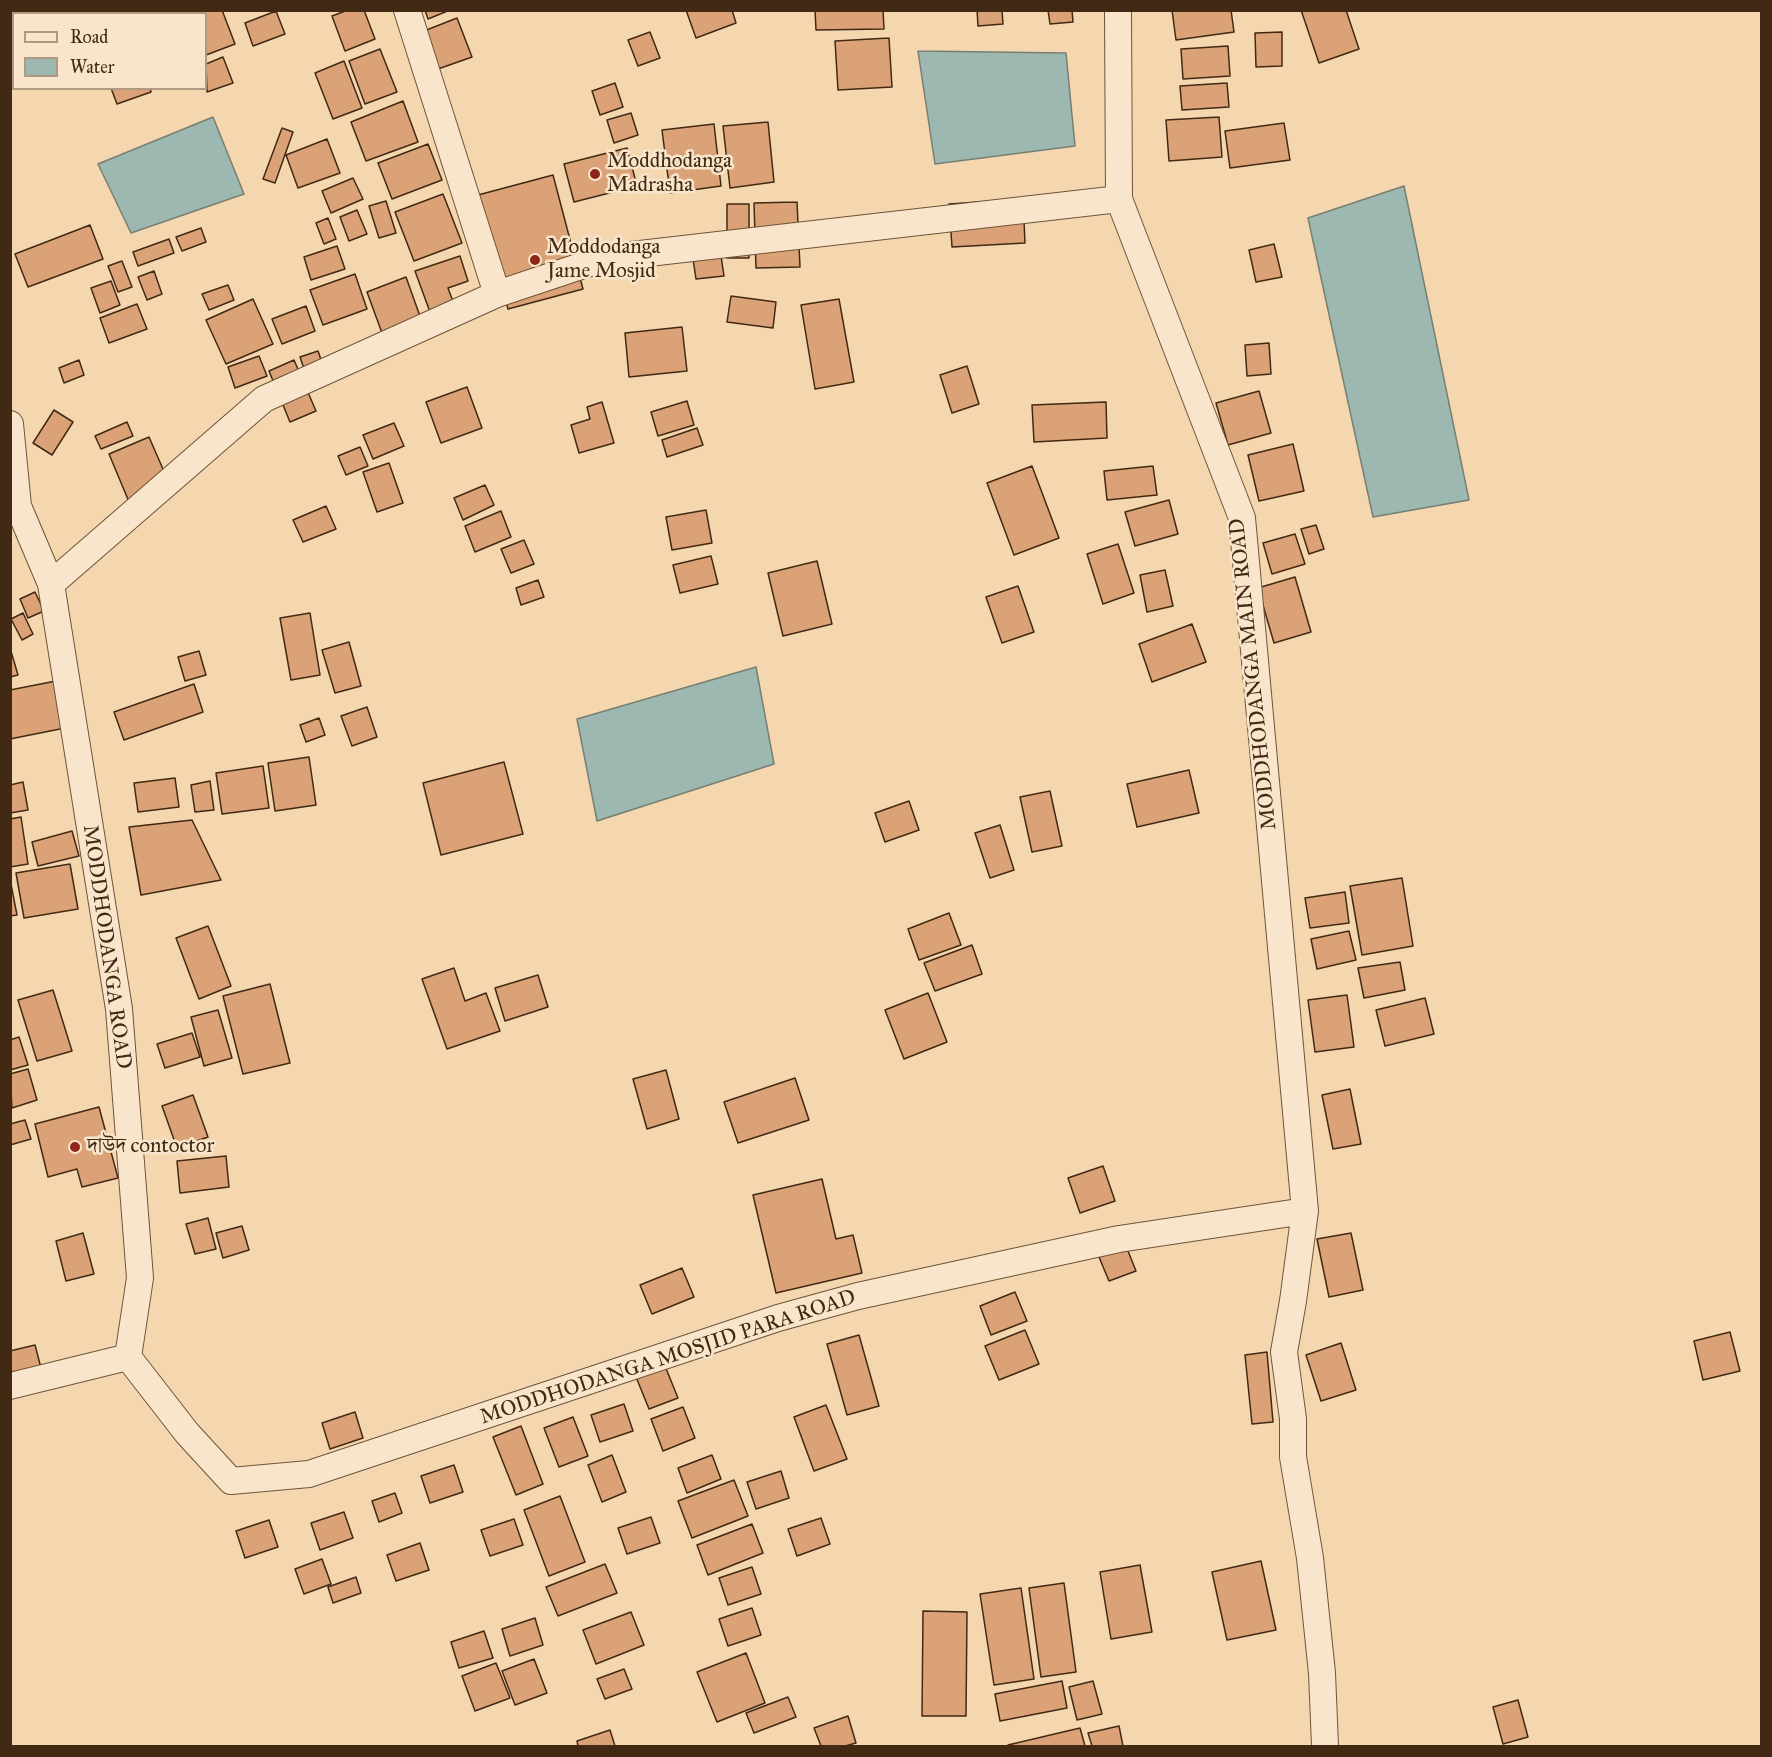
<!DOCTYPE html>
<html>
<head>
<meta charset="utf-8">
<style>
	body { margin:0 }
	#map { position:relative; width:1772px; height:1757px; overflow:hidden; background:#f4d7af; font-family:"IM FELL Great Primer",serif }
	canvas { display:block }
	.frame { position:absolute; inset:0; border:12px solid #412913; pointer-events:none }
	.legend { position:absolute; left:12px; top:12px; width:195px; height:78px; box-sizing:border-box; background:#f8e5cb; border:2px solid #af9a81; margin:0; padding:8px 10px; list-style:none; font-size:18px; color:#412913 }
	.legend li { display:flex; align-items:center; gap:12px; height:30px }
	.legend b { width:30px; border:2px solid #af9a81 }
</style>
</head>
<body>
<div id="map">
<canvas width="1772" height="1757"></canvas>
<div class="frame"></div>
<ul class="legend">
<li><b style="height:8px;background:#f8e5cb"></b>Road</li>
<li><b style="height:16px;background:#9cb8b0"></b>Water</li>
</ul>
</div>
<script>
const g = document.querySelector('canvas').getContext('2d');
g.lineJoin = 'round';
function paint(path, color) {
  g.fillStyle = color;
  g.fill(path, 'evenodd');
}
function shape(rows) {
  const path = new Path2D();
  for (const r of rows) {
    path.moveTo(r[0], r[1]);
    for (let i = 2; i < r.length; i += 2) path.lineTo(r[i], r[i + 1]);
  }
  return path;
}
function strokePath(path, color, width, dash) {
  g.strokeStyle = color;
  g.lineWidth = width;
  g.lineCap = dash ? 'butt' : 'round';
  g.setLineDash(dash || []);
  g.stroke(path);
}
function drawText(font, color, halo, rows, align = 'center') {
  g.font = font + ' "IM FELL Great Primer","Noto Serif Bengali",serif';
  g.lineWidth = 5;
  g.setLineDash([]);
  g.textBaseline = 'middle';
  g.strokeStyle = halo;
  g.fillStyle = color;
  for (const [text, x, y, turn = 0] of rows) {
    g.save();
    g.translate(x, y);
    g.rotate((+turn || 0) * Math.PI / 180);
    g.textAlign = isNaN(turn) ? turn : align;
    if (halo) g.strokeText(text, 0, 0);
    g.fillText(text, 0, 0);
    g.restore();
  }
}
const water = shape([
	[918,51,1066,53,1075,146,935,164,918,51],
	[213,117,244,194,131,233,98,164,213,117],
	[1404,186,1469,500,1373,517,1308,218,1404,186],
	[756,667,774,764,597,821,577,719,756,667]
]);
paint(water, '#9cb8b0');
strokePath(water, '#787f71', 1.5);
const building = shape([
	[185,10,222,10,235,44,206,55,206,14,178,14,185,10],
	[348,10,364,10,375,39,345,51,332,16,348,10],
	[425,10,450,10,428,19,425,10],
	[686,10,732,10,736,23,696,38,686,10],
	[815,10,883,10,884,29,816,30,815,10],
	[977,10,1002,10,1003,24,978,26,977,10],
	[1048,10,1072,10,1073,22,1050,24,1048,10],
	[1172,10,1231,10,1234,32,1176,40,1172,10],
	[1301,10,1346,10,1359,49,1319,63,1301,10],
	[276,11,285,34,253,46,245,23,276,11],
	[457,18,472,57,438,69,424,31,457,18],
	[650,32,660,58,638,66,628,40,650,32],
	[1282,32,1282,66,1256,67,1255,33,1282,32],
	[889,38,892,87,838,90,835,41,889,38],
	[1228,46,1230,76,1183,79,1181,49,1228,46],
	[380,49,397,92,365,104,349,61,380,49],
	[223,57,233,83,207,92,206,64,223,57],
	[344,61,362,108,333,119,315,73,344,61],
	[615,83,623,107,600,115,592,91,615,83],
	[1227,83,1229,107,1182,110,1180,86,1227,83],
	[111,88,150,88,151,92,117,104,111,88],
	[403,101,418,142,366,161,351,122,403,101],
	[631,113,638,135,614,143,607,120,631,113],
	[1219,117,1222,157,1169,161,1166,120,1219,117],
	[768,122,774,182,730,188,723,126,768,122],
	[1284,123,1290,160,1230,168,1225,131,1284,123],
	[714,124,721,186,670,193,662,130,714,124],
	[282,128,293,132,275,183,263,179,282,128],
	[327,139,340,173,298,188,286,155,327,139],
	[428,144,442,180,392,199,378,163,428,144],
	[627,148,637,186,574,202,564,164,627,148],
	[553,175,583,289,508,309,478,195,553,175],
	[353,178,363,199,331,213,322,191,353,178],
	[443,194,462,243,414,261,395,212,443,194],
	[1023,199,1025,243,952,247,949,204,1023,199],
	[386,201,396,233,379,238,369,206,386,201],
	[797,202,800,267,756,268,754,203,797,202],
	[727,204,749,204,749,258,727,258,727,204],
	[357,210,367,234,349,241,340,217,357,210],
	[328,218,336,239,324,244,316,223,328,218],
	[90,225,103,259,28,287,15,254,90,225],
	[201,228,206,242,182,251,176,237,201,228],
	[169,239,174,253,138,266,133,252,169,239],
	[1274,244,1282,277,1256,282,1249,250,1274,244],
	[337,246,345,269,311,280,304,257,337,246],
	[460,256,468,281,448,288,458,315,434,323,415,271,460,256],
	[721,256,724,276,696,279,693,259,721,256],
	[122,261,132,287,118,292,108,266,122,261],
	[154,271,162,294,147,300,138,277,154,271],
	[355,274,367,309,323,325,310,290,355,274],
	[406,277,421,319,382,333,367,292,406,277],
	[111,281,120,305,100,313,91,288,111,281],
	[228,285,234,300,209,310,202,294,228,285],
	[731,296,776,302,773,328,727,322,731,296],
	[253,299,273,344,226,364,206,320,253,299],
	[839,299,854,382,815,389,801,305,839,299],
	[137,304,147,329,109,343,100,318,137,304],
	[306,306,315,331,282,344,272,319,306,306],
	[682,327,687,371,629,377,625,333,682,327],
	[1269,343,1271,374,1247,376,1245,345,1269,343],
	[318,351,328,380,310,386,300,357,318,351],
	[259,356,267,376,235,388,228,367,259,356],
	[79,360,84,375,64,383,59,368,79,360],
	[294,360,316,411,290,422,269,371,294,360],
	[967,366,979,404,952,413,940,375,967,366],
	[467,387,482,428,441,443,426,402,467,387],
	[1259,391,1271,433,1228,445,1216,403,1259,391],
	[687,401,694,425,658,436,651,412,687,401],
	[602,402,614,443,579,453,571,425,590,419,587,407,602,402],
	[1106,402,1107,438,1034,442,1032,405,1106,402],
	[54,410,73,422,52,455,33,443,54,410],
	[127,422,133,436,101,449,95,436,127,422],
	[394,423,404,446,373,459,363,435,394,423],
	[697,428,703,445,667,457,662,440,697,428],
	[149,437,173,492,132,509,109,454,149,437],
	[1293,444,1304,491,1259,501,1248,455,1293,444],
	[360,447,368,466,346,475,338,456,360,447],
	[389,463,403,503,377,512,363,472,389,463],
	[1032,466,1059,538,1014,555,987,483,1032,466],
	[1153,466,1157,495,1107,500,1104,471,1153,466],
	[485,485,494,505,463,520,454,498,485,485],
	[1169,500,1178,534,1135,546,1125,512,1169,500],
	[326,506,336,529,303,542,293,520,326,506],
	[706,510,712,543,672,550,666,517,706,510],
	[501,511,511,537,475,552,465,526,501,511],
	[1316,525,1324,549,1309,554,1301,529,1316,525],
	[1295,534,1305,564,1272,574,1263,543,1295,534],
	[524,540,534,564,511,573,501,549,524,540],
	[1118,544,1134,593,1103,604,1087,554,1118,544],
	[711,556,718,584,680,593,673,565,711,556],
	[817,561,832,624,783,636,768,573,817,561],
	[1165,570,1173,606,1147,612,1140,575,1165,570],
	[1295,577,1311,632,1274,643,1258,588,1295,577],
	[538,580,544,597,521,605,516,588,538,580],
	[1018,586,1034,632,1002,643,986,597,1018,586],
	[35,592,44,611,28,618,20,599,35,592],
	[23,613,33,634,22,640,11,619,23,613],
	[310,613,320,675,291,680,280,618,310,613],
	[1192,624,1206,662,1152,682,1139,644,1192,624],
	[349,642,361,686,335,693,322,650,349,642],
	[10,648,18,675,10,677,10,648],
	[199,651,206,675,185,681,178,657,199,651],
	[56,681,65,728,10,739,10,690,56,681],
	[194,684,203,712,124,740,114,712,194,684],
	[367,707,377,737,352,746,341,716,367,707],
	[319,718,325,735,306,742,300,725,319,718],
	[309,757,316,805,275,811,268,763,309,757],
	[504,762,523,834,441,855,423,783,504,762],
	[263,766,269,808,222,814,216,773,263,766],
	[1189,770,1199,813,1137,827,1127,784,1189,770],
	[175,778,179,807,138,812,134,783,175,778],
	[210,781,214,810,195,812,191,785,210,781],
	[23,782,28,810,10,813,10,785,23,782],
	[1050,791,1062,846,1032,852,1020,797,1050,791],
	[909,801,919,830,885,842,875,813,909,801],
	[21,817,28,864,10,867,10,819,21,817],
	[192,820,221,880,141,895,129,827,192,820],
	[1000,825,1014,870,990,878,975,833,1000,825],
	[72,831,79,856,38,866,32,842,72,831],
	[70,864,78,909,24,918,16,873,70,864],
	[1402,878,1413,946,1362,955,1350,886,1402,878],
	[10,879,17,915,10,916,10,879],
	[1345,892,1349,923,1310,928,1305,898,1345,892],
	[949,913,961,945,919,960,908,929,949,913],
	[208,926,231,986,199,999,176,938,208,926],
	[1349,931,1356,960,1317,969,1311,939,1349,931],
	[972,945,982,974,935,991,924,963,972,945],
	[1400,962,1405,990,1364,998,1358,968,1400,962],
	[454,968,465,1001,486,993,500,1031,447,1049,422,979,454,968],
	[538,975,548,1007,505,1021,495,988,538,975],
	[270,984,290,1063,243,1074,223,996,270,984],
	[53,990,72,1051,37,1061,18,1000,53,990],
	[928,993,947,1042,904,1059,885,1010,928,993],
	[1347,995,1354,1047,1315,1052,1308,1000,1347,995],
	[1425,998,1434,1034,1385,1046,1376,1010,1425,998],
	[218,1010,232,1058,204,1066,191,1017,218,1010],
	[192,1033,200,1057,165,1068,157,1044,192,1033],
	[19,1037,28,1065,10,1070,10,1040,19,1037],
	[28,1069,37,1100,12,1108,10,1074,28,1069],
	[666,1070,679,1119,647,1129,633,1079,666,1070],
	[795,1078,809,1120,738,1143,724,1102,795,1078],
	[1350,1089,1361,1144,1333,1149,1322,1095,1350,1089],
	[193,1095,208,1137,177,1148,162,1106,193,1095],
	[99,1107,118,1178,82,1187,77,1169,48,1177,35,1124,99,1107],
	[25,1120,31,1139,10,1145,10,1124,25,1120],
	[226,1156,229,1187,180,1193,177,1161,226,1156],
	[1103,1166,1115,1201,1080,1213,1068,1178,1103,1166],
	[822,1179,836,1239,853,1235,862,1273,776,1293,753,1195,822,1179],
	[208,1218,216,1249,195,1254,186,1224,208,1218],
	[242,1226,249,1250,223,1258,216,1233,242,1226],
	[83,1233,94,1274,66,1281,56,1241,83,1233],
	[1351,1233,1363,1290,1329,1297,1317,1239,1351,1233],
	[1126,1246,1136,1271,1109,1281,1099,1257,1126,1246],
	[682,1268,694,1297,652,1314,640,1285,682,1268],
	[1015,1292,1027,1321,991,1335,980,1306,1015,1292],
	[1025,1330,1039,1364,999,1380,985,1346,1025,1330],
	[1730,1332,1740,1371,1703,1380,1694,1341,1730,1332],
	[859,1335,879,1406,847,1415,827,1344,859,1335],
	[1341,1343,1356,1390,1321,1401,1306,1355,1341,1343],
	[35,1345,41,1368,10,1375,10,1351,35,1345],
	[1267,1352,1273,1422,1252,1424,1245,1355,1267,1352],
	[665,1366,678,1398,649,1409,636,1377,665,1366],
	[624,1404,633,1431,600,1442,591,1415,624,1404],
	[826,1405,847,1459,814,1471,794,1417,826,1405],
	[683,1407,695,1438,663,1451,651,1419,683,1407],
	[355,1412,363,1438,330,1449,322,1423,355,1412],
	[573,1417,588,1456,559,1467,544,1428,573,1417],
	[521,1426,543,1484,516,1495,493,1437,521,1426],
	[612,1455,626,1492,602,1502,588,1465,612,1455],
	[712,1455,721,1479,687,1493,678,1468,712,1455],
	[454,1465,463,1492,430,1503,421,1476,454,1465],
	[781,1471,789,1498,756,1509,747,1482,781,1471],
	[734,1480,748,1516,692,1538,678,1501,734,1480],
	[395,1493,402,1513,379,1522,372,1501,395,1493],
	[560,1496,585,1562,549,1576,524,1510,560,1496],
	[344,1512,353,1538,320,1550,311,1523,344,1512],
	[651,1517,660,1543,627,1554,618,1528,651,1517],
	[821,1518,830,1544,797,1556,788,1529,821,1518],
	[514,1519,523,1545,490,1556,481,1530,514,1519],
	[269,1520,278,1547,245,1558,236,1531,269,1520],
	[752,1524,763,1553,708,1575,697,1545,752,1524],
	[420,1543,429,1570,396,1581,387,1555,420,1543],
	[322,1559,331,1584,304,1594,295,1569,322,1559],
	[1261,1561,1276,1630,1227,1640,1212,1572,1261,1561],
	[605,1564,617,1593,558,1616,546,1587,605,1564],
	[1140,1565,1152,1632,1111,1639,1100,1572,1140,1565],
	[752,1567,761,1594,728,1605,719,1578,752,1567],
	[356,1577,361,1593,333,1603,328,1587,356,1577],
	[1064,1583,1076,1672,1041,1677,1029,1588,1064,1583],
	[1021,1588,1034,1679,994,1685,980,1594,1021,1588],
	[752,1608,761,1635,728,1646,719,1619,752,1608],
	[923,1611,967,1612,966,1716,922,1716,923,1611],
	[631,1612,644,1645,596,1664,583,1630,631,1612],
	[535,1618,543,1645,510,1656,502,1629,535,1618],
	[484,1631,493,1658,459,1668,451,1642,484,1631],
	[746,1653,765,1703,717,1722,697,1672,746,1653],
	[534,1659,547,1693,515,1705,502,1671,534,1659],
	[496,1663,510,1698,475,1711,462,1676,496,1663],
	[624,1669,632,1689,605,1699,597,1679,624,1669],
	[1062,1681,1067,1708,1000,1721,995,1694,1062,1681],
	[1093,1681,1102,1714,1077,1720,1069,1687,1093,1681],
	[788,1697,796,1717,754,1733,746,1713,788,1697],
	[1518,1700,1528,1737,1503,1744,1493,1707,1518,1700],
	[848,1716,856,1743,845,1746,821,1746,814,1728,848,1716],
	[1119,1726,1123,1746,1092,1746,1088,1733,1119,1726],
	[1080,1728,1085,1746,1008,1746,1008,1745,1080,1728],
	[610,1730,615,1746,578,1746,577,1741,610,1730]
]);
paint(building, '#dba277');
strokePath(building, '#412913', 1.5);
const minor = shape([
	[407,10,497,294],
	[10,424,18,506,51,584,119,1009,140,1278,128,1357],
	[51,584,264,399,497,294,605,258,1119,199],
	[1305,1211,1293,1301,1284,1352,1293,1419,1293,1457,1310,1558,1322,1673,1325,1746],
	[128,1357,187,1433,231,1481,309,1474,778,1318,858,1296,1119,1239,1305,1211,1242,518,1119,199,1118,10],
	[10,1386,128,1357]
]);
strokePath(minor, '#6e543a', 28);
strokePath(minor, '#f8e5cb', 26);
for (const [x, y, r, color] of [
	[595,174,6,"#8f2418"],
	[535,260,6,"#8f2418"],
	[75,1147,6,"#8f2418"]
]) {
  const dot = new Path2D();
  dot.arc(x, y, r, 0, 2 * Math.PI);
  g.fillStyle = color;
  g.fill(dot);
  strokePath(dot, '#f8e5cb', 2);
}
drawText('21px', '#412913', '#f8e5cb', [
	["Moddhodanga",607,162],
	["Madrasha",607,186],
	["Moddodanga",547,248],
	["Jame Mosjid",547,272],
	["দাউদ contoctor",87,1147]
], 'left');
drawText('21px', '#412913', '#f8e5cb', [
	["MODDHODANGA MAIN ROAD",1254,674,-96],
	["MODDHODANGA ROAD",106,947,82],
	["MODDHODANGA MOSJID PARA ROAD",668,1358,-18]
]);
</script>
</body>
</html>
